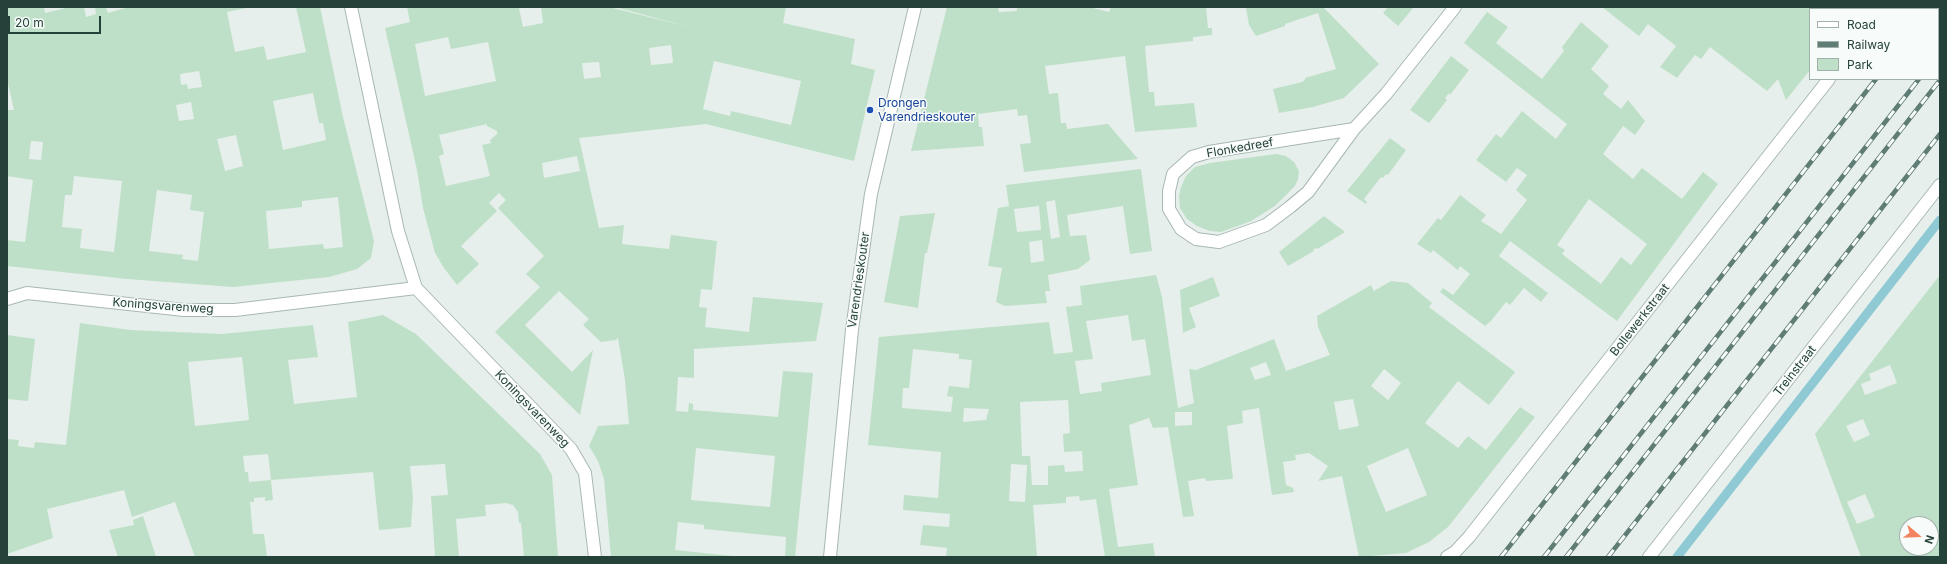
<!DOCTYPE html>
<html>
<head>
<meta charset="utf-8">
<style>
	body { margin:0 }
	#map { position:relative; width:1947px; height:564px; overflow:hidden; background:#e6efeb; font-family:Inter,sans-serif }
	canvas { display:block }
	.frame { position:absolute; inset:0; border:8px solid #24423a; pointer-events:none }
	.legend { position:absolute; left:1809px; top:8px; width:130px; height:72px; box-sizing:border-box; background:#f7fbf9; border:1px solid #a3b1ad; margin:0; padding:5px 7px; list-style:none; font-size:12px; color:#24423a }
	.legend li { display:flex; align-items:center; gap:8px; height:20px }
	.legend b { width:20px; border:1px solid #a3b1ad }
	.north { position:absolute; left:1899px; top:516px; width:40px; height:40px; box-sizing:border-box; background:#f7fbf9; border:1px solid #a3b1ad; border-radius:50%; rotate:109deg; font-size:11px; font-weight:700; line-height:16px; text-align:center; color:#24423a }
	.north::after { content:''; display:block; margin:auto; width:14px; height:18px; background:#f4845f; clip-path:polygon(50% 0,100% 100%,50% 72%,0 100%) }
	.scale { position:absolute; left:8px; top:16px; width:93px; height:18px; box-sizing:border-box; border:2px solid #24423a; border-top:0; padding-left:5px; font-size:12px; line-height:14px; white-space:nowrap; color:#24423a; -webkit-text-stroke:3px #f7fbf9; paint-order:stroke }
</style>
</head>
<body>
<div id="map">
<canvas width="1947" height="564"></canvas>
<div class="frame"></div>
<ul class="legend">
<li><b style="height:5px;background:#fff"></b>Road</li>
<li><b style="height:5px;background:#5f7d75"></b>Railway</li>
<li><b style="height:11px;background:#bfe0c8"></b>Park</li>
</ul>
<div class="north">N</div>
<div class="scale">20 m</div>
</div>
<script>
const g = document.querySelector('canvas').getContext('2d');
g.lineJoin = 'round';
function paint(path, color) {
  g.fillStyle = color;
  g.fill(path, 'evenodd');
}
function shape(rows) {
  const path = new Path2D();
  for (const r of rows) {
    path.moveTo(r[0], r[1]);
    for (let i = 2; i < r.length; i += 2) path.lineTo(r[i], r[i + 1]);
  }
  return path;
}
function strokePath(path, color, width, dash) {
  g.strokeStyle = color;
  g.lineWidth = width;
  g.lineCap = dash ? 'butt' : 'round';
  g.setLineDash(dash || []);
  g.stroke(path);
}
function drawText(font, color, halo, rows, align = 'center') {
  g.font = font + ' Inter,sans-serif';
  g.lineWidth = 3;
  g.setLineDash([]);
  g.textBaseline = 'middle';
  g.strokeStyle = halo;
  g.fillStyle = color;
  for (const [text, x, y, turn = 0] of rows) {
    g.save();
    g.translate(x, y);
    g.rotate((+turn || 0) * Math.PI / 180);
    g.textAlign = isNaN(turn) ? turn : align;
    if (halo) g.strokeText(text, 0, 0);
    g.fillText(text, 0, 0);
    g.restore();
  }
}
paint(shape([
	[7,7,44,7,45,13,70,7,84,7,86,17,96,14,95,7,106,8,108,13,129,7,251,7,227,12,235,52,264,46,267,60,306,52,296,7,320,7,343,117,374,241,371,258,357,269,329,277,233,287,127,279,7,266,7,240,25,242,33,180,7,176,7,110,14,110,7,79],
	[199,71,202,87,188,89,187,84,181,85,180,74],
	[313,93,319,123,323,123,326,140,283,150,273,101],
	[191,102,194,119,179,121,176,105],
	[236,135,243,166,225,171,217,139],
	[31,141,43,142,41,160,29,159],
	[74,176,122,181,114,252,80,248,82,229,62,227,65,195,72,195],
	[157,190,192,195,190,210,204,212,198,261,182,259,183,255,149,251],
	[338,197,343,247,324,249,323,244,269,249,266,211,302,207,302,201],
	[407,7,523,7,519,8,523,27,543,23,541,7,609,7,689,27,615,7,786,7,783,23,855,39,851,64,875,70,854,161,706,124,579,138,599,228,624,225,622,244,669,249,671,235,717,241,712,290,701,289,699,307,707,308,705,327,749,332,753,297,823,303,816,341,694,349,694,378,678,377,676,411,688,412,689,403,693,404,693,410,778,417,783,371,813,373,795,557,785,557,786,537,704,529,704,525,678,522,675,550,742,557,611,557,604,479,598,461,589,446,598,426,629,424,625,380,618,338,616,340,601,342,583,325,589,319,559,291,525,325,572,372,593,350,580,415,495,332,540,287,526,274,544,256,498,208,506,200,499,193,489,203,497,211,461,246,479,264,457,285,444,268,435,253,423,208,417,170,385,28,410,22],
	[448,37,451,49,488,42,496,81,425,96,415,44],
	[671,45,673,63,651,65,649,48],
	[714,61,801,81,791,125,731,111,730,116,703,109],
	[599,62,601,77,584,79,582,63],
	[487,124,487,126,497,131,497,134,490,140,491,143,482,145,490,176,446,186,439,156,444,154,439,135],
	[577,156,580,171,544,178,542,163],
	[696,448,775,456,770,507,691,500],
	[947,7,998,7,999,12,1017,11,1017,7,1089,7,1109,12,1111,7,1206,7,1208,28,1212,28,1212,35,1193,37,1193,41,1145,46,1149,92,1154,92,1155,106,1194,103,1197,127,1135,132,1125,56,1045,66,1049,94,1058,93,1061,123,1066,123,1067,129,1108,124,1138,159,1024,172,1020,144,1031,143,1027,115,1018,116,1017,109,978,114,979,127,982,127,984,146,911,151],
	[1246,7,1323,7,1379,64,1344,98,1313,107,1279,113,1273,89,1302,82,1305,80,1305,78,1336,69,1318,13,1285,24,1285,26,1256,36,1249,25],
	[1388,7,1414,7,1398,26,1383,13],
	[1602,7,1860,7,1859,9,1810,9,1810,70,1786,100,1778,79,1767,91,1710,47,1701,59,1695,55,1677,78,1660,67,1676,46,1648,24,1639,36],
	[1487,12,1508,27,1496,43,1542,79,1564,51,1562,47,1581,22,1609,46,1591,69,1609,86,1603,94,1621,109,1628,100,1645,121,1635,135,1623,126,1603,154,1633,179,1642,168,1682,199,1703,172,1718,184,1617,321,1510,241,1499,256,1548,293,1541,302,1524,288,1510,305,1506,302,1491,321,1485,326,1440,292,1443,288,1453,295,1470,274,1460,266,1458,270,1433,250,1431,253,1417,244,1438,218,1441,220,1460,195,1486,215,1481,221,1501,234,1527,200,1516,190,1527,175,1517,168,1506,182,1476,160,1496,134,1501,138,1522,111,1556,139,1567,124,1464,43],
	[1589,199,1647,244,1631,265,1621,257,1601,284,1562,254,1565,250,1557,245],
	[1451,56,1469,70,1450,95,1449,93,1445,98,1447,100,1429,123,1410,110],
	[1390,138,1406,150,1388,175,1386,174,1383,178,1381,177,1364,199,1367,202,1366,204,1347,191],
	[1276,154,1286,156,1294,162,1299,171,1298,179,1295,186,1275,206,1251,221,1221,232,1210,231,1197,226,1187,219,1180,208,1179,196,1181,187,1186,176,1195,167,1210,163],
	[1141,169,1152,251,1130,254,1123,206,1067,215,1070,236,1086,235,1090,260,1078,269,1048,275,1050,291,1045,291,1047,303,1005,306,996,302,1002,268,988,266,998,208,1009,206,1006,185],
	[1055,200,1060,237,1051,239,1046,202],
	[1039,206,1041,230,1017,232,1014,209],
	[1042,240,1044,261,1031,263,1029,242],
	[935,213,927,253,925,253,918,308,884,302,900,216],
	[1324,216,1345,232,1319,248,1313,249,1314,251,1288,266,1279,252],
	[1156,275,1162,297,1178,408,1194,403,1189,369,1196,370,1274,339,1286,371,1330,355,1318,327,1317,316,1371,285,1374,291,1391,281,1408,283,1432,303,1429,307,1515,372,1489,405,1458,381,1425,423,1458,448,1468,436,1486,450,1520,407,1535,417,1448,527,1429,542,1406,553,1359,557,1342,476,1318,481,1328,466,1309,453,1295,455,1296,460,1283,462,1286,485,1293,488,1294,492,1272,495,1259,408,1242,411,1243,423,1227,426,1233,479,1206,481,1205,478,1188,481,1194,516,1183,517,1168,427,1153,428,1149,418,1129,425,1138,485,1109,489,1118,547,1153,543,1155,557,1105,557,1096,499,1080,501,1079,496,1066,497,1066,503,1033,505,1037,557,946,557,947,548,920,545,923,525,949,527,950,514,903,510,904,495,938,498,941,452,868,445,879,337,1049,322,1054,354,1073,352,1066,307,1082,305,1080,286],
	[1128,315,1132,341,1145,339,1151,375,1101,383,1102,391,1080,394,1075,361,1093,359,1086,321],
	[913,349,959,354,959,359,972,360,969,388,949,386,947,396,953,397,951,412,902,408,903,388,909,388],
	[1266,362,1271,375,1255,380,1250,368],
	[1384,369,1401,383,1388,400,1371,386],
	[1353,399,1359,426,1339,430,1334,402],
	[1068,400,1070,433,1063,434,1064,452,1082,451,1083,471,1065,472,1064,465,1048,466,1048,485,1032,485,1030,456,1022,456,1020,402],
	[964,408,989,409,986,420,963,422],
	[1175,412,1192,412,1192,425,1175,426],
	[1408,448,1427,495,1386,512,1367,466],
	[1011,464,1027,465,1025,502,1009,501],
	[1940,275,1940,557,1861,557,1815,434],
	[1890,365,1897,383,1865,395,1861,384,1871,380,1869,374],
	[1863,419,1870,435,1854,442,1846,426],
	[1865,494,1875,517,1857,524,1847,502],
	[1907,524,1931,524,1931,548,1907,548],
	[1213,277,1220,296,1189,308,1196,327,1183,333,1180,290],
	[383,315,416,334,540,454,552,475,558,557,524,557,521,523,519,523,518,512,513,505,506,503,485,505,486,516,456,519,459,557,435,557,431,496,448,495,445,464,410,466,413,497,411,527,379,530,373,472,271,480,273,500,265,501,265,497,254,498,254,502,250,502,253,534,264,534,267,557,195,557,175,502,132,517,124,490,47,509,53,538,7,554,7,439,19,440,18,446,34,448,35,442,66,445,80,323,130,330,222,334,313,325,318,357,288,360,294,404,357,397,348,322],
	[242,357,249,420,195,426,188,362],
	[268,454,271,480,249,482,248,472,245,472,243,456],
	[7,335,35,339,28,401,7,399],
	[143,516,156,557,118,557,109,530,134,525,133,520]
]), '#bfe0c8');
strokePath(shape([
	[1677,557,1940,220]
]), '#8ec9d4', 9);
const minor = shape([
	[351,7,398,231,416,288,571,449,585,473,595,557],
	[1882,9,1884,7],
	[1354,129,1209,152,1192,157,1173,174,1169,191,1169,209,1181,229,1196,239,1219,242,1266,225,1290,207,1308,192,1354,129,1386,94,1455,7],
	[7,299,27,293,184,310,235,310,416,288],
	[830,557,852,330,871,194,915,7],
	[1447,557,1455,552,1469,537,1829,79],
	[1649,557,1940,185]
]);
strokePath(minor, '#a8b8b2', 14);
strokePath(minor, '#fff', 12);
const rail = shape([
	[1931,9,1932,7],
	[1938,54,1940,52],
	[1501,557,1876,79],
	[1544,557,1919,79],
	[1566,557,1940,80],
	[1608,557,1940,134]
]);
strokePath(rail, '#5f7d75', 4.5);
strokePath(rail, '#f7fbf9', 3, [9]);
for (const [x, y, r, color] of [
	[870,110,4,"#1a4fb4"]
]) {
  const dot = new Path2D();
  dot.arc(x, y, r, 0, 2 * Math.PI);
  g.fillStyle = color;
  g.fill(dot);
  strokePath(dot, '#f7fbf9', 1.5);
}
drawText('12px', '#164399', '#f7fbf9', [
	["Drongen",878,103],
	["Varendrieskouter",878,117]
], 'left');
drawText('12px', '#24423a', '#f7fbf9', [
	["Flonkedreef",1240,148,-10],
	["Varendrieskouter",859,280,-82],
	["Koningsvarenweg",163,306,4],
	["Bollewerkstraat",1640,320,-52],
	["Treinstraat",1795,371,-52],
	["Koningsvarenweg",532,409,46]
]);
</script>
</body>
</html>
